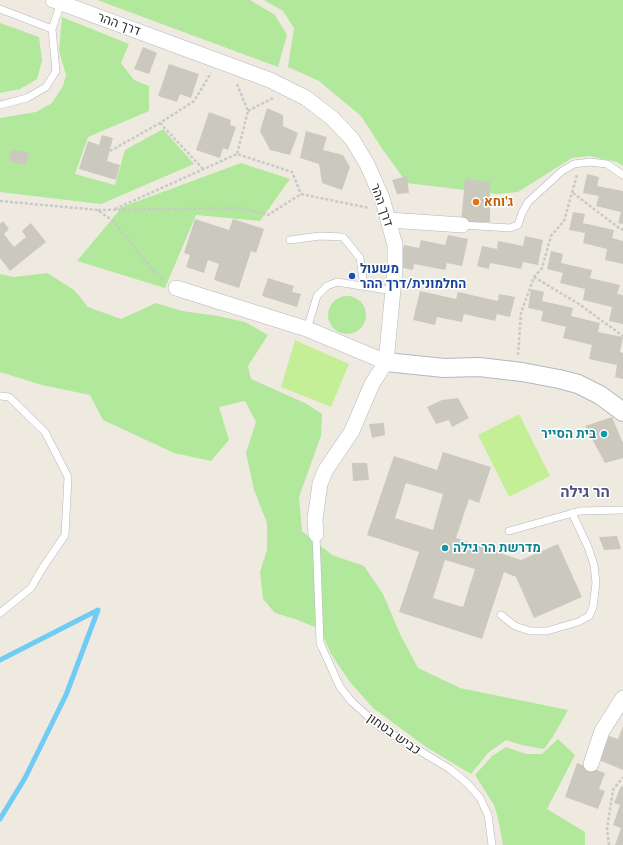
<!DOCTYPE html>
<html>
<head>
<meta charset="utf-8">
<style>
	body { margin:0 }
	canvas { display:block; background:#efeae0 }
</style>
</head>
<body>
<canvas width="623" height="845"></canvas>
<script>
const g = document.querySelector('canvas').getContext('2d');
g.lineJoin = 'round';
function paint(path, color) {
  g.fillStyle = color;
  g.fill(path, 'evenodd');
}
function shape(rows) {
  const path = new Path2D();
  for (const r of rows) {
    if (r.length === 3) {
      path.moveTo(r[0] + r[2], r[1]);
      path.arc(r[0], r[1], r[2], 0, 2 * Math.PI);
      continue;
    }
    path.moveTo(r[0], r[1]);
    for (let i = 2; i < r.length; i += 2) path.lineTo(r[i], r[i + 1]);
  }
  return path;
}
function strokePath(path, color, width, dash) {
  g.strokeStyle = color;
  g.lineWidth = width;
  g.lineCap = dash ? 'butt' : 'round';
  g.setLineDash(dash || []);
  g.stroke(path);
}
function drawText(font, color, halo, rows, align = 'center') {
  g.font = font + ' Lato,Heebo,sans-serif';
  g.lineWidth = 3;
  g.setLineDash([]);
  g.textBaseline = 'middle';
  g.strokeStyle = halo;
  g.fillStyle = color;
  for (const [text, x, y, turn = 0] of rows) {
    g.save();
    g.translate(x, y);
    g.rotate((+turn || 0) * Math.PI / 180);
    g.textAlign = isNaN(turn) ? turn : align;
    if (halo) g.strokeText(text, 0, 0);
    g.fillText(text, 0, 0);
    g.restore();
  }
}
paint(shape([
	[97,0,250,0,275,15,287,35,278,67],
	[264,0,623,0,623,166,617,162,589,156,572,158,518,192,497,194,407,183,383,150,361,116,319,81,288,67,294,28,283,11],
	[62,17,129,44,121,63,134,80,149,86,149,111,88,137,75,174,115,185,125,150,163,129,194,164,101,204,0,192,0,118,36,112,52,103,63,86,66,75,59,51],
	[0,23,39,37,42,61,37,79,20,89,0,93],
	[241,163,290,179,260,221,196,215,165,288,77,261,122,207],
	[47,273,74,290,88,307,121,319,156,303,182,311,218,316,245,322,268,335,248,366,251,379,307,404,322,414,321,436,299,497,302,531,332,555,364,566,383,594,400,634,418,668,460,688,568,710,554,735,544,749,522,745,506,740,488,753,471,774,426,747,373,708,350,682,331,654,320,629,295,619,275,613,263,599,260,572,267,550,267,523,254,490,246,453,256,422,245,401,219,407,229,440,211,461,174,453,103,420,90,395,42,385,0,372,0,274,14,277],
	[347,315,19],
	[558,739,575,755,547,809,585,832,585,845,503,845,498,818,494,805,475,775,492,756,506,747,526,754,542,754]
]), '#b1e89b');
paint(shape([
	[295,340,349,364,331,407,281,387],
	[519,414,550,476,509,497,478,435]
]), '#c5ef96');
strokePath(shape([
	[0,660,98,610,66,695,25,778,0,819]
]), '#70cbf5', 5);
paint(shape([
	[143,47,157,53,149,74,134,69],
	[169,64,199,74,191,98,180,94,177,102,158,96],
	[267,108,283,115,283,126,298,133,290,155,270,150,260,131],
	[209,112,231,120,230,125,236,127,228,150,223,148,220,158,196,150],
	[306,131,327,137,323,150,343,155,350,167,342,190,322,183,319,164,300,158],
	[102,135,113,138,107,161,120,165,116,180,79,169,88,141,99,145],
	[12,149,29,153,26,165,9,161],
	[587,174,599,177,597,186,623,191,623,224,618,223,621,212,596,206,599,196,583,193],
	[407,176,409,193,397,194,392,180],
	[465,179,490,182,490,222,461,222],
	[573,212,585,214,583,223,614,230,612,238,623,241,623,264,605,260,607,249,583,243,585,233,569,230],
	[195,219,229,230,233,219,264,229,256,253,251,251,239,288,214,280,219,264,208,260,204,273,186,267,190,255,184,253],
	[3,221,9,229,4,234,14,247,26,237,22,231,31,223,46,242,10,271,0,258,0,224],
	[448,235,468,239,462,266,447,263,445,270,414,264,413,270,399,267,404,245,419,248,421,240,445,245],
	[525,236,543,240,538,265,523,262,521,269,490,263,489,269,477,266,482,246,497,249,498,241,523,246],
	[551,251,563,254,561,263,592,270,590,278,620,285,617,294,623,295,623,324,609,321,612,307,583,300,585,289,560,283,563,273,547,269],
	[268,278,294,286,292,292,301,294,297,307,262,296],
	[531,289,544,292,542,301,573,308,571,316,600,323,598,332,623,337,620,352,623,353,623,379,615,377,617,365,589,359,592,345,563,338,566,327,541,321,543,311,528,308],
	[420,291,456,299,458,292,498,301,499,294,515,297,510,317,497,314,495,321,464,314,462,322,437,317,435,325,413,320],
	[458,398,469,418,452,427,449,420,436,424,427,407,442,400],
	[612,417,623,443,623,458,605,463,585,426],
	[384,423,385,435,372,438,369,424],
	[443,452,491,467,479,503,469,499,456,538,521,560,558,544,582,597,534,618,516,577,504,572,482,639,399,612,419,552,367,535,394,456,437,470],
	[406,483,443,494,433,530,395,518],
	[445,560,475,569,463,607,433,598],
	[352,463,367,463,369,480,353,481],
	[617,536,621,549,604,550,599,537],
	[623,726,623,770,599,760,609,736,618,739],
	[577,763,605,773,599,789,605,791,598,809,565,797],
	[621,786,623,787,623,845,615,845,621,828,613,825,620,805,614,803]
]), '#cbc8be');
const service = shape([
	[0,9,52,29],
	[0,105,27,98,46,87,56,71,52,29,61,3],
	[462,225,510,228,518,225,522,213,528,202,562,171,574,164,590,162,607,164,623,175],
	[290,240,320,236,343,237,360,258,364,286],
	[307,329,317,296,327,286,337,282,393,291],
	[0,396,9,397,45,432,68,477,65,535,42,569,31,588,0,613],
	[509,531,580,511,623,510],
	[316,534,320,643,340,687,352,702,380,727,450,769,467,783,480,798,488,815,492,845],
	[501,615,515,626,530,631,547,631,578,622,589,616,593,607,596,583,594,565,588,547,572,513]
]);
const minor = shape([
	[53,0,270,80,306,98,332,118,352,139,367,164,382,198,395,245,395,269,386,362,372,384,352,431,325,471,320,484,315,519,316,534],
	[389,220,462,225],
	[176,288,307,329,386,362],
	[591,764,602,731,623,698]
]);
const tertiary = shape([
	[386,362,444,368,479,367,522,372,559,379,578,384,600,395,623,412]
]);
strokePath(service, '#b4b6c2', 8);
strokePath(minor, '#b4b6c2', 16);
strokePath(tertiary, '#b4b6c2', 20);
strokePath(shape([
	[237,84,248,111,237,154],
	[248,111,273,98],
	[160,123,203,169],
	[110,151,160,123,194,101,211,73],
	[573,193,619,228,623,230],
	[0,201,98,210,113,221,155,273,164,280],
	[115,209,237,154,292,172,301,194],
	[98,210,241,208,268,215,301,194,369,208],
	[534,277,579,304,623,336],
	[518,355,521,313,534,277,542,268,551,236,564,221,577,175],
	[609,845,607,829,613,790,623,777]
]), '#c9c9c9', 2.5, [3, 2]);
strokePath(service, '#fff', 7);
strokePath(minor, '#fff', 15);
strokePath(tertiary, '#fff', 18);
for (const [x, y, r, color] of [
	[476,202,4,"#e8710a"],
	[352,276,4,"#1a4fb4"],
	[604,434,4,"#0f9aa8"],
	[445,548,4,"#0f9aa8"]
]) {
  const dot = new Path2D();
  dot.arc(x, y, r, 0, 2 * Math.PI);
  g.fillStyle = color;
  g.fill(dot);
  strokePath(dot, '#fff', 1.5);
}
drawText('13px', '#2e2e2e', '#fff', [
	["דרך ההר",119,24,20],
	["דרך ההר",382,205,71],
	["כביש בטחון",394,734,35]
]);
drawText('bold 13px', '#c56008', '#fff', [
	["ג'וחא",484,202]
], 'left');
drawText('bold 13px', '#164399', '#fff', [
	["משעול",360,269],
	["החלמונית/דרך ההר",360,284]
], 'left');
drawText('bold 13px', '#0d838f', '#fff', [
	["בית הסייר",596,434],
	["מדרשת הר גילה",453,548,"left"]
], 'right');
drawText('bold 15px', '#4b5282', '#fff', [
	["הר גילה",585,492]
]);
</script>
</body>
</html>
